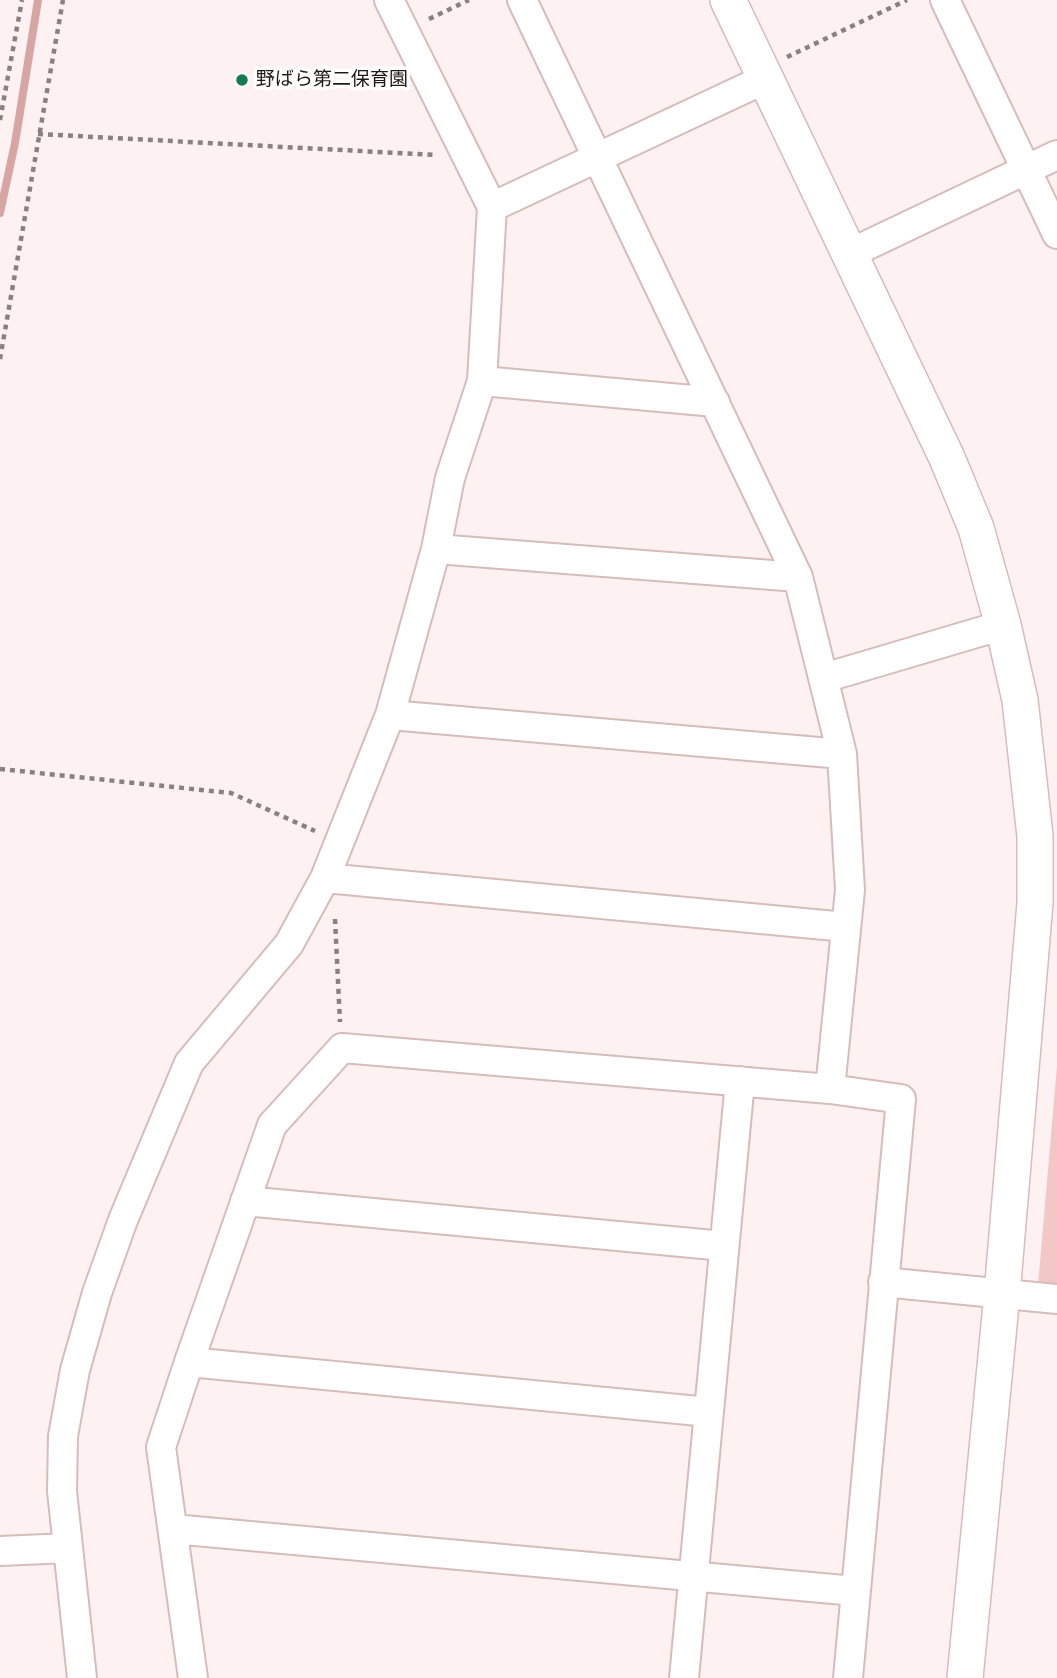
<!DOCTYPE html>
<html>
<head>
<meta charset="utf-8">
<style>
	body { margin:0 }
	canvas { display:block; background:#fdf2f1 }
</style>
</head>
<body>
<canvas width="1057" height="1678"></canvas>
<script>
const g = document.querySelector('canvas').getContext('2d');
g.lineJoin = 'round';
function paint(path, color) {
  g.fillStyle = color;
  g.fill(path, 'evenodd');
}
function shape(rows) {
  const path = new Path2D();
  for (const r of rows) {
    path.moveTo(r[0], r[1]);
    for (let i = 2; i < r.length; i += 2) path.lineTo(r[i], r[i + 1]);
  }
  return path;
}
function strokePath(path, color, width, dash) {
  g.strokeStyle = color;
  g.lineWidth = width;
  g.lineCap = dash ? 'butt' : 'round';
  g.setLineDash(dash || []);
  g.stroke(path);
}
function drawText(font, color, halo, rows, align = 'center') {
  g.font = font + ' "Fira Sans Condensed","Noto Sans JP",sans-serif';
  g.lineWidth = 7;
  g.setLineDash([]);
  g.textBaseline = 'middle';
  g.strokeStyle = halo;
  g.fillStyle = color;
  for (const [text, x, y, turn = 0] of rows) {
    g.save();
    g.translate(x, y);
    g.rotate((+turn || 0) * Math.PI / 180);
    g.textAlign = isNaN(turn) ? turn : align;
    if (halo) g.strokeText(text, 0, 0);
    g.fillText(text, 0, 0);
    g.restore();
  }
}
paint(shape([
	[1057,1066,1057,1287,1038,1285]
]), '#f2c7c5');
strokePath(shape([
	[0,213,15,143,38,0]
]), '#d7a5a4', 8);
const minor = shape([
	[522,0,798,577,842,754,850,890,830,1089],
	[945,0,1057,234],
	[492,207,765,79],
	[851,253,1057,155],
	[482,381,715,402],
	[436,549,798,577],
	[824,678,1003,625],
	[390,715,842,754],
	[325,878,846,927],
	[245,1201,724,1246],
	[883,1282,1057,1299],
	[189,1362,709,1412],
	[173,1529,855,1591],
	[0,1551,68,1548],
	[82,1678,62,1491,63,1436,75,1370,97,1293,123,1220,189,1063,289,944,325,878,390,715,436,549,450,478,482,381,492,207,389,0],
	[193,1678,161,1447,189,1362,272,1125,342,1048,830,1089,901,1099,848,1678],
	[684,1678,740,1081]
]);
const tertiary = shape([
	[728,0,947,458,976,528,1003,625,1020,700,1035,836,1035,903,1002,1294,965,1678]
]);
strokePath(minor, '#d6bcbb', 32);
strokePath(tertiary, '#d6bcbb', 38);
strokePath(shape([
	[429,19,469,0],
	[787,57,907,0],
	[0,120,22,0],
	[38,134,436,155],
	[0,359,63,0],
	[0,769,231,793,315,831],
	[335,919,340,1022]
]), '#8a8080', 4.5, [5, 5]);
strokePath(minor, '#fff', 28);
strokePath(tertiary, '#fff', 35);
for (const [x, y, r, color] of [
	[242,80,7,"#187950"]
]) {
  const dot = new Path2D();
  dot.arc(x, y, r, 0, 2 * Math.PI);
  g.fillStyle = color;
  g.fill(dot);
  strokePath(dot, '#fff', 2.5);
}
drawText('19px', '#201717', '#fff', [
	["野ばら第二保育園",256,80]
], 'left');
</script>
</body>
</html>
